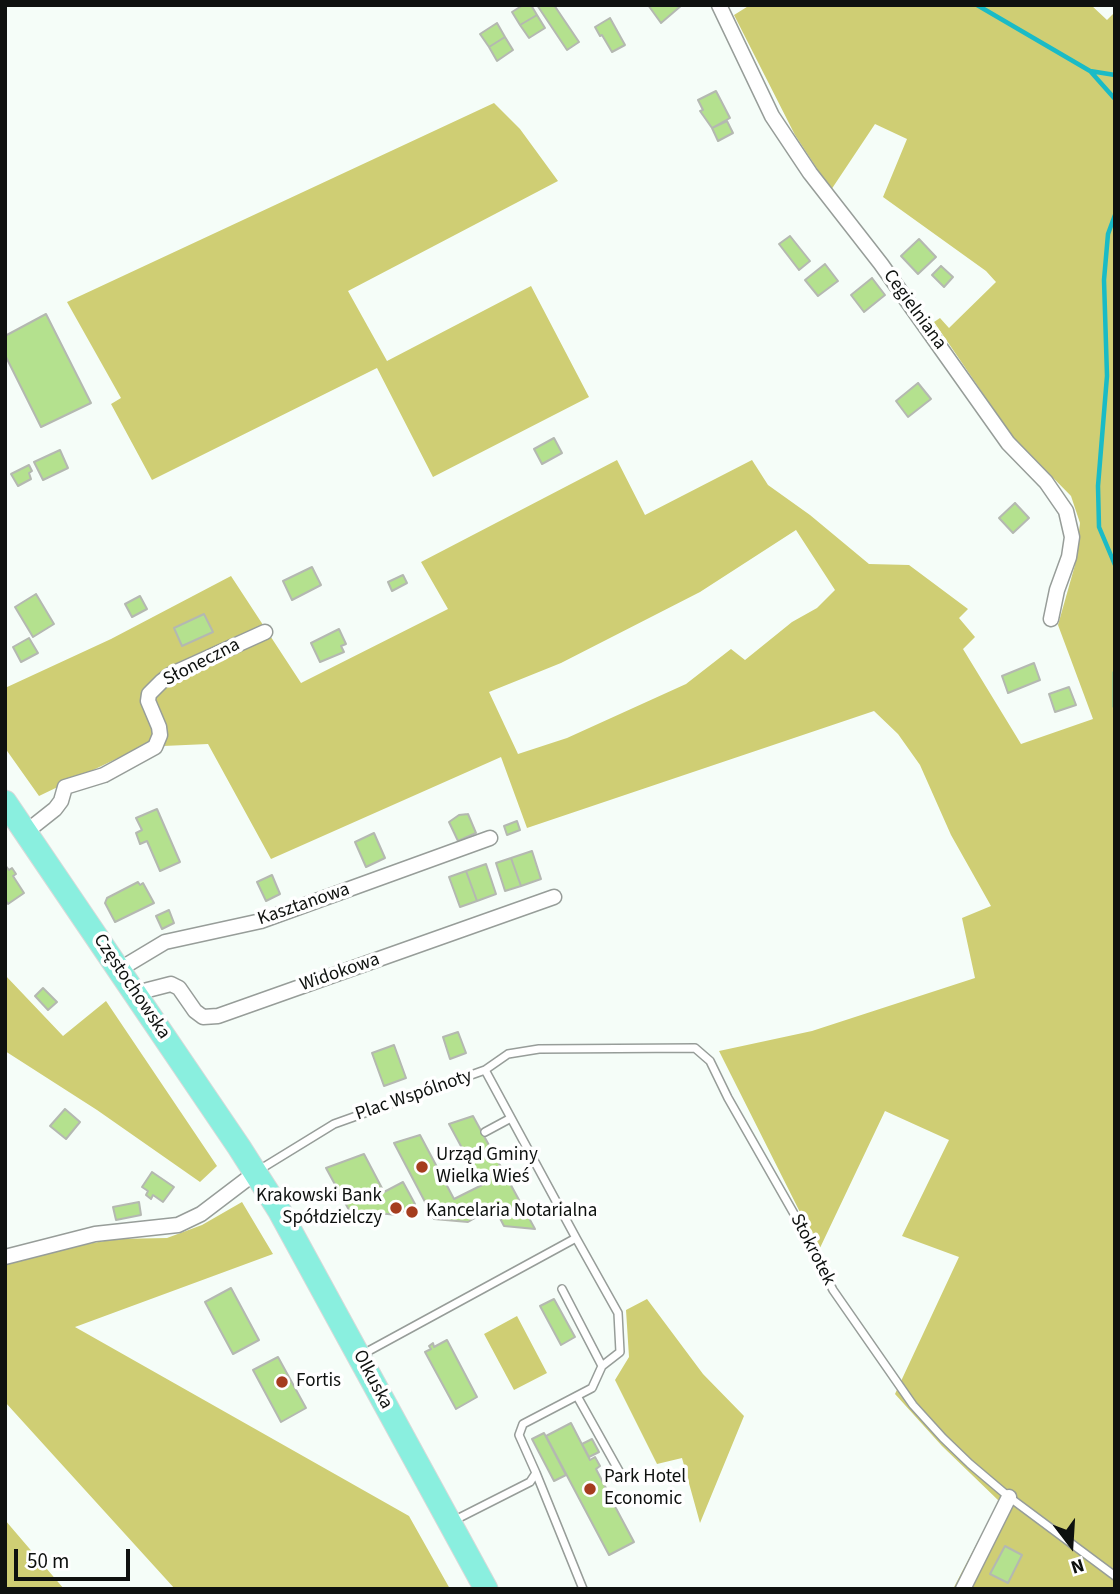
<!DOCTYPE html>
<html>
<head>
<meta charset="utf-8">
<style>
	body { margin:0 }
	#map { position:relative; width:1120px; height:1594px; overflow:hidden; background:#f5fdf8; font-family:"Source Sans 3",sans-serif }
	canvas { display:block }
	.frame { position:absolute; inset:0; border:7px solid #0e110f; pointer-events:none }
	.north { position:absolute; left:1036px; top:1510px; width:70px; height:70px; -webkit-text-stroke:5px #fff; paint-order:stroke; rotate:163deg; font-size:19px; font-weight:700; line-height:28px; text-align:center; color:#0e110f }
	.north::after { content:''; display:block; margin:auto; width:24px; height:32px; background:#0e110f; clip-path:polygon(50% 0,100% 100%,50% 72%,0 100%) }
	.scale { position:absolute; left:14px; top:1549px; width:116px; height:32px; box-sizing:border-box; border:4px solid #0e110f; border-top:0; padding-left:9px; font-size:21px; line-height:24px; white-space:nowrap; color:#0e110f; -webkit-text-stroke:5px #fff; paint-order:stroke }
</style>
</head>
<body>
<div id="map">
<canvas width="1120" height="1594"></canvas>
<div class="frame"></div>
<div class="north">N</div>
<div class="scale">50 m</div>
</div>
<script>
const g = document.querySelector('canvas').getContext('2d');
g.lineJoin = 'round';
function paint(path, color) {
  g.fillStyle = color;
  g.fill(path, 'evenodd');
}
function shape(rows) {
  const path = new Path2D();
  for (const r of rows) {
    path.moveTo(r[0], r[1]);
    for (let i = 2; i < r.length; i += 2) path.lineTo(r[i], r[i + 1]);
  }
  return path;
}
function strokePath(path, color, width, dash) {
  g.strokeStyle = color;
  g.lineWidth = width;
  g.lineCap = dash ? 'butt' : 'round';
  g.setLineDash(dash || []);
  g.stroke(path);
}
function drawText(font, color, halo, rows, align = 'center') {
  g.font = font + ' "Source Sans 3",sans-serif';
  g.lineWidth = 7;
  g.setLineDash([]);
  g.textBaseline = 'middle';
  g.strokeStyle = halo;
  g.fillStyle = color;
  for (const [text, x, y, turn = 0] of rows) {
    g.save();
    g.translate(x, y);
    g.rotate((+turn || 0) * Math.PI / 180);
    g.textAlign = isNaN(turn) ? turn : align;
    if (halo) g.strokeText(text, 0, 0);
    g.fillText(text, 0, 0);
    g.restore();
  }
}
paint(shape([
	[750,5,1091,5,1107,20,1115,12,1115,1589,953,1589,999,1501,942,1446,895,1394,959,1257,902,1236,949,1140,885,1111,819,1250,719,1051,812,1031,975,978,962,918,991,906,951,835,920,765,898,734,874,711,527,828,501,757,271,859,208,744,141,747,39,796,5,748,5,688,111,639,231,576,301,683,448,609,421,562,617,460,645,515,752,460,768,485,810,515,869,564,909,565,968,609,959,618,975,637,963,649,1021,744,1093,719,1058,625,1075,565,1080,523,1071,496,1012,436,934,322,940,318,949,328,996,282,986,271,883,197,907,139,875,124,831,190,795,135,734,15],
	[796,530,835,590,817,608,792,622,745,660,731,649,686,684,567,738,518,754,489,692,561,663,700,592],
	[494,103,520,129,558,181,348,291,387,361,531,286,589,397,433,477,377,368,152,480,111,404,121,398,67,302],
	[5,975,63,1036,106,1001,217,1166,200,1182,97,1110,5,1051],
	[242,1202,273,1254,75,1327,409,1516,450,1589,175,1589,5,1402,5,1262,58,1249,116,1239,167,1238,202,1225],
	[647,1299,703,1374,744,1416,700,1523,682,1458,657,1464,615,1380,629,1357,626,1310],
	[517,1316,547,1373,514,1390,484,1334],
	[5,1520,64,1589,5,1589]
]), '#cfce74');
strokePath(shape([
	[977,5,1090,71,1115,75],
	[1091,72,1115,99],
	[1115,215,1108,234,1104,280,1107,376,1098,486,1099,527,1115,565],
	[1115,672,1115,707]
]), '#1abbc6', 4.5);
const building = shape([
	[523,5,531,5,537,15,520,25,512,12,523,5],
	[537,5,554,5,579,42,567,50,537,5],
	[648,5,682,5,661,23,648,5],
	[537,15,545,28,529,38,520,25,537,15],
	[610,18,625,45,612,52,602,35,600,36,595,27,610,18],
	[497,23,505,37,489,47,480,34,497,23],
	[505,37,513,50,497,61,489,47,505,37],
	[716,91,730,118,712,128,700,111,703,110,698,100,716,91],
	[727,121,733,133,718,141,712,128,727,121],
	[790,236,810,261,799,270,779,244,790,236],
	[919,239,936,257,918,274,901,256,919,239],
	[825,264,838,281,818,296,805,280,825,264],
	[941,266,953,277,944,287,932,275,941,266],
	[872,278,885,295,864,312,851,295,872,278],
	[46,314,91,403,41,427,5,355,5,336,46,314],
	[918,383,931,399,908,417,896,401,918,383],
	[554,438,562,453,542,464,534,449,554,438],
	[60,450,68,468,43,480,34,462,60,450],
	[29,465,32,471,29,473,31,479,18,486,11,474,29,465],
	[1015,503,1029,518,1013,533,999,518,1015,503],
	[312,567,321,585,292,600,283,581,312,567],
	[403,575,407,583,392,591,388,582,403,575],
	[36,594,54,624,33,637,15,607,36,594],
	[140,596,147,609,132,617,125,604,140,596],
	[204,614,213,632,182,646,174,628,204,614],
	[339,629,346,644,341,646,344,652,320,662,311,643,339,629],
	[29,638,38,653,21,662,13,647,29,638],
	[1034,663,1040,680,1008,693,1002,676,1034,663],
	[1069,687,1076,705,1055,712,1049,694,1069,687],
	[157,809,180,862,160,871,147,841,140,844,136,833,142,830,136,818,157,809],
	[468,814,476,833,458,841,449,822,459,815,468,814],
	[517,821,520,830,507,835,504,826,517,821],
	[374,833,385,858,366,867,355,842,374,833],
	[532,851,541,879,521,886,511,858,532,851],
	[511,858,521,886,505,891,496,863,511,858],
	[486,864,496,894,477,901,466,871,486,864],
	[5,865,9,870,12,868,16,874,13,876,24,893,8,904,5,899,5,865],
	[466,871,477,901,460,907,449,877,466,871],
	[272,875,280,894,266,901,257,882,272,875],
	[138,882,140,885,143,883,154,903,115,922,105,903,107,898,138,882],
	[169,910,174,923,162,929,156,916,169,910],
	[43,988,57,1002,48,1010,35,996,43,988],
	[458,1032,466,1053,450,1059,443,1037,458,1032],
	[394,1045,406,1078,384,1086,372,1053,394,1045],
	[65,1109,80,1122,66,1139,50,1126,65,1109],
	[473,1116,535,1229,504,1226,494,1207,468,1222,434,1219,394,1143,420,1135,454,1199,482,1185,449,1124,473,1116],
	[364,1154,384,1192,403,1182,415,1204,397,1215,349,1210,326,1168,364,1154],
	[152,1172,174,1187,163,1202,153,1195,151,1199,146,1195,148,1191,142,1187,152,1172],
	[139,1202,141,1215,116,1220,113,1207,139,1202],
	[231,1288,259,1340,233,1354,205,1302,231,1288],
	[554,1299,575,1337,561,1345,540,1306,554,1299],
	[447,1340,477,1397,456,1409,425,1352,431,1349,429,1346,433,1343,434,1347,447,1340],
	[278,1357,306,1408,281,1422,253,1370,278,1357],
	[571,1423,590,1460,595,1457,600,1466,596,1469,607,1490,613,1489,617,1496,611,1499,634,1542,609,1555,546,1436,571,1423],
	[544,1433,566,1475,554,1481,532,1439,544,1433],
	[592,1439,599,1452,589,1457,582,1444,592,1439],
	[1005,1546,1022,1555,1008,1583,990,1574,1005,1546]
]);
paint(building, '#b4e18e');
strokePath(building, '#b4b8b1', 2);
const service = shape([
	[485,1132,511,1118],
	[259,1170,334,1124,485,1070,508,1054,539,1049,695,1048,710,1061,728,1098,797,1219,833,1290,913,1405,943,1438,970,1464,1009,1497,1115,1576],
	[562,1289,602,1366],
	[363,1354,576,1238,485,1070],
	[577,1396,624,1480],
	[536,1473,583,1589],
	[453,1521,530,1482,536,1473,519,1435,523,1424,592,1388,602,1366,620,1352,618,1313,576,1238]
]);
const minor = shape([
	[719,5,772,116,810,173,881,264,1008,443,1046,482,1066,511,1072,537,1069,557,1057,590,1051,619],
	[26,832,55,809,61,801,65,787,104,775,155,747,160,735,159,727,148,701,149,694,162,681,170,675,265,632],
	[120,969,165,942,261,921,490,838],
	[136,993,171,984,179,988,195,1011,203,1017,218,1016,554,897],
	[5,1257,95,1234,178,1225,201,1214,255,1173],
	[963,1589,1009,1497]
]);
const primary = shape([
	[5,802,239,1147,279,1210,486,1589]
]);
strokePath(service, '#979d99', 10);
strokePath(minor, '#979d99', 17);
strokePath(primary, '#d8d9d9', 25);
strokePath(service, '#fff', 7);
strokePath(minor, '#fff', 14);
strokePath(primary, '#8aefdf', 23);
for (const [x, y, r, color] of [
	[422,1167,7,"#a53d1e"],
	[396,1208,7,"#a53d1e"],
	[412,1212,7,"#a53d1e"],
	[282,1382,7,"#a53d1e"],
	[590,1489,7,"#a53d1e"]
]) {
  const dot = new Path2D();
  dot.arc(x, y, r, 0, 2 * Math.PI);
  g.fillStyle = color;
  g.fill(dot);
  strokePath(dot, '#fff', 2.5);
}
drawText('19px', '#0e110f', '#fff', [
	["Cegielniana",914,310,54],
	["Słoneczna",202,663,-27],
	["Kasztanowa",304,905,-19],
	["Widokowa",340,973,-19],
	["Częstochowska",131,987,56],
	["Plac Wspólnoty",414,1096,-19],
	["Stokrotek",812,1250,63],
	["Olkuska",372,1380,62]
]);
drawText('19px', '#0e110f', '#fff', [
	["Urząd Gminy",436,1156],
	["Wielka Wieś",436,1178],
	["Krakowski Bank",382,1197,"right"],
	["Spółdzielczy",382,1219,"right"],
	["Kancelaria Notarialna",426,1212],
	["Fortis",296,1382],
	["Park Hotel",604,1478],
	["Economic",604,1500]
], 'left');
</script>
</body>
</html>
